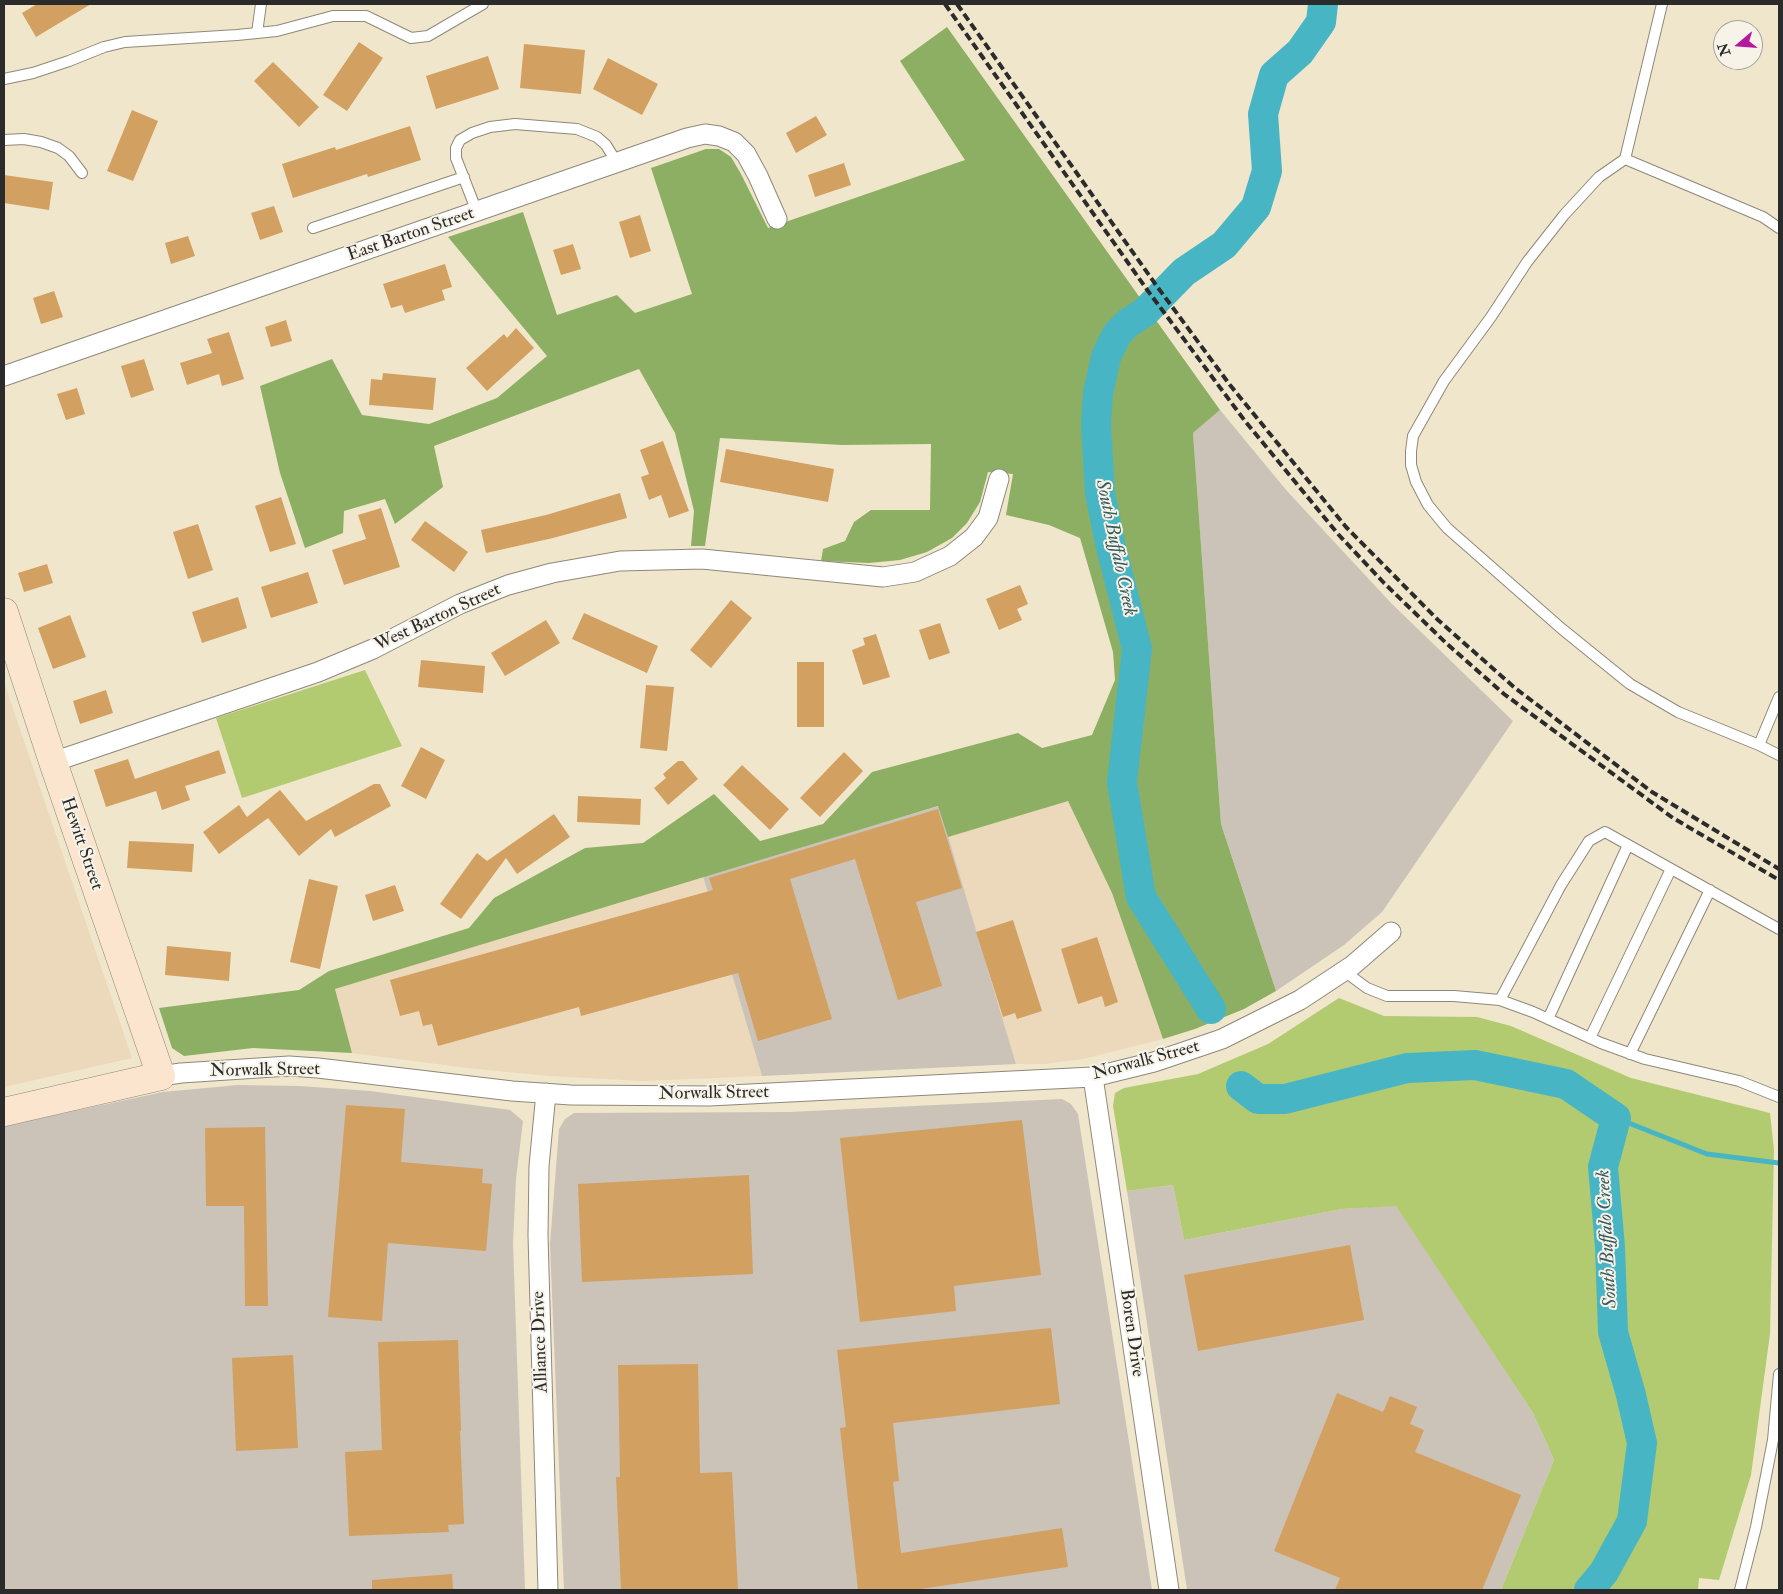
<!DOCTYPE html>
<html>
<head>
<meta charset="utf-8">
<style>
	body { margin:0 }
	#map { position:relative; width:1783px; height:1594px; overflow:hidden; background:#f0e6cb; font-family:"IM FELL Double Pica",serif }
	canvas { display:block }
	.frame { position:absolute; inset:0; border:5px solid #2b2b2b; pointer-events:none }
	.north { position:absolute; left:1713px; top:20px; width:50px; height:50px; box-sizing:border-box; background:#f7f3e8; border:1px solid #a5a39c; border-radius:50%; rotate:252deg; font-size:14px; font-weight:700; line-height:20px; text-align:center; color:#2b2b2b }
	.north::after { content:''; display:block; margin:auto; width:18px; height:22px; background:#b5179e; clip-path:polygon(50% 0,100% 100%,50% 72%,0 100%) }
</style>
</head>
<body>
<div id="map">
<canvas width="1783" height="1594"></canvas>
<div class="frame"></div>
<div class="north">N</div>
</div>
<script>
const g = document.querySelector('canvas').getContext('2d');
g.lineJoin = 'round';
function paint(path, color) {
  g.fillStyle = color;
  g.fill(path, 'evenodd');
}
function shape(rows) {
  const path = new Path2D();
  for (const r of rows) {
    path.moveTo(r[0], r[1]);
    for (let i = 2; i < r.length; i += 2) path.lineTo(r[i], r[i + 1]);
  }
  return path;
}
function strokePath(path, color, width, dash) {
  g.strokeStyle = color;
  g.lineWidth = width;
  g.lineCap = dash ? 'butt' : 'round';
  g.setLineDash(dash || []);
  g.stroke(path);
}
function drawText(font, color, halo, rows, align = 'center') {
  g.font = font + ' "IM FELL Double Pica",serif';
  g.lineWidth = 4;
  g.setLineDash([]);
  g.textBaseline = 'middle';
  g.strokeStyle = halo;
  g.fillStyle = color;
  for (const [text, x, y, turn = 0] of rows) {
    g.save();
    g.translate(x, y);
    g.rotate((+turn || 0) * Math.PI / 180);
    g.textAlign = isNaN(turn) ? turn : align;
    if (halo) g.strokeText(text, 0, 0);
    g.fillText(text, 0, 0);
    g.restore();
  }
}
paint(shape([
	[4,682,132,1058,4,1087],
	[1068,800,1112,893,1163,1039,1083,1059,1045,1064,1016,1064,948,837],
	[703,876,762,1076,643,1081,549,1076,467,1068,352,1053,335,989]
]), '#ecd8ba');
paint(shape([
	[1220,410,1287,491,1391,603,1513,721,1382,912,1344,945,1276,991,1221,824,1193,433],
	[939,806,1016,1064,762,1076,703,876],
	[238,1085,300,1086,370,1091,510,1110,523,1121,516,1179,513,1243,525,1590,4,1590,4,1126,163,1092],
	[1062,1099,1071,1104,1078,1114,1152,1590,564,1590,550,1244,559,1129,565,1119,574,1113,789,1112],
	[1173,1185,1184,1240,1342,1209,1396,1205,1533,1413,1554,1460,1501,1590,1187,1590,1127,1191]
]), '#cbc3b8');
paint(shape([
	[365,670,402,746,242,798,216,718],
	[1339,998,1384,1016,1477,1017,1511,1026,1631,1078,1770,1113,1774,1150,1770,1334,1751,1475,1719,1580,1699,1578,1698,1590,1501,1590,1554,1460,1533,1413,1396,1206,1342,1209,1184,1240,1173,1185,1127,1191,1113,1106,1115,1093,1124,1088,1198,1074,1268,1044]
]), '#b2cb71');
paint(shape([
	[947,27,1220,410,1193,433,1221,824,1276,991,1244,1009,1195,1029,1163,1039,1112,893,1068,801,948,837,938,806,335,989,352,1053,253,1048,184,1056,172,1048,159,1008,299,990,329,971,469,928,494,898,585,848,643,843,714,794,760,841,823,824,872,772,1018,733,1042,748,1092,735,1115,680,1113,652,1080,538,1049,525,1006,515,1013,474,988,472,980,502,967,523,952,538,927,552,900,560,869,563,821,561,823,549,845,541,854,522,871,510,930,510,931,444,842,445,720,438,705,546,691,546,694,511,675,433,639,369,434,446,443,487,395,524,385,499,344,511,343,533,305,548,280,473,260,386,332,359,362,415,429,424,497,398,547,356,448,237,523,212,557,315,617,295,635,313,692,294,651,168,706,149,719,149,731,157,741,174,768,228,965,160,900,61]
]), '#8daf63');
strokePath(shape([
	[1616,1118,1707,1154,1779,1163]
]), '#48b5c4', 5);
strokePath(shape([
	[1211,1009,1141,897,1122,782,1137,649,1110,543,1100,493,1096,424,1098,393,1106,357,1117,334,1128,323,1145,312,1184,272,1224,245,1256,207,1267,171,1263,114,1274,75,1300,52,1321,22,1323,4],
	[1241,1086,1258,1099,1285,1099,1407,1068,1475,1065,1566,1084,1616,1118,1603,1167,1610,1247,1613,1332,1631,1395,1642,1443,1632,1521,1604,1572,1589,1590]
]), '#48b5c4', 30);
paint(shape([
	[37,4,91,4,36,37,22,13],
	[359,42,383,58,347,111,323,95],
	[524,44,585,50,581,94,520,88],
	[488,56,499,89,436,109,426,76],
	[608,58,658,84,642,115,593,89],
	[273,62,319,107,299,127,254,81],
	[132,110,158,121,133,181,107,171],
	[816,116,827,135,796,153,786,133],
	[410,126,421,160,368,177,367,174,293,198,282,164,335,147,336,150],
	[844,163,851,185,815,197,808,175],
	[4,175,53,182,49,210,4,203],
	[274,206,283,232,260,240,251,213],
	[640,215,651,251,630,258,619,222],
	[188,236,195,256,171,264,165,243],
	[573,244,581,269,561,275,553,250],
	[445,264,452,287,442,290,445,300,405,313,402,305,391,308,383,284],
	[54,291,63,317,41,324,33,298],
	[286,320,292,341,271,347,265,327],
	[516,328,534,348,487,391,466,368,504,334,507,338],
	[229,332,244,379,222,386,219,374,187,385,180,363,212,353,207,339],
	[144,359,154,390,131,398,121,366],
	[383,373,436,378,433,410,369,405,371,379,382,380],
	[77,388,85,414,66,420,57,394],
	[663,441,689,511,669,518,661,495,649,500,641,477,649,474,640,450],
	[726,449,834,469,828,502,720,482],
	[620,493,627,518,553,538,486,553,481,530,546,515],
	[281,497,296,544,270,552,255,506],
	[381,508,400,567,344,585,332,550,366,539,358,515],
	[425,521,468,552,454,572,411,540],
	[198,524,213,570,188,579,173,532],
	[47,564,53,583,24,592,18,573],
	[308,572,318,603,271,618,261,587],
	[1020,585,1028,604,1017,609,1022,620,999,630,986,599],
	[238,597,247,628,202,643,192,612],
	[731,600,752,618,711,668,690,650],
	[584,613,658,646,647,673,572,639],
	[70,615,86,657,53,669,38,628],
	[546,620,560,643,505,676,491,653],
	[940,623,950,653,929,660,919,630],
	[876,634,890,677,863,685,852,650,865,645,863,638],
	[421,660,485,666,483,693,418,687],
	[797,662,824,662,824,727,797,727],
	[646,685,674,687,667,751,640,748],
	[106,690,113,713,80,724,73,701],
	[421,747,445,760,426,799,401,786],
	[219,750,226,773,185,786,190,800,162,810,156,791,106,807,94,770,128,759,135,779],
	[844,752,863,771,820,817,800,798],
	[678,761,683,761,698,779,668,805,654,788,666,778,663,774],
	[742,765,789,809,770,830,723,785],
	[374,784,380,784,391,806,335,837,331,829,299,856,268,818,219,854,203,832,239,805,247,817,280,790,306,821],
	[578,796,641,799,640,825,577,822],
	[938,809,962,888,916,902,942,986,898,1000,855,859,790,879,832,1019,758,1041,738,973,581,1016,579,1007,438,1046,432,1024,423,1026,419,1011,400,1016,390,980,713,890,709,878],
	[554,814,570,837,517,874,506,858,461,919,440,904,477,853,487,861],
	[129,841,194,844,192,872,127,868],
	[309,879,338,886,320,969,290,962],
	[395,885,404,911,373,921,365,895],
	[1013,920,1042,1011,1017,1019,1015,1013,1003,1017,976,932],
	[1097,937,1118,1002,1105,1007,1102,996,1078,1004,1061,949],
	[167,946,231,952,229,981,165,975],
	[346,1105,405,1109,401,1162,483,1169,482,1183,492,1184,486,1251,388,1243,382,1321,328,1317],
	[1022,1120,1041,1275,954,1286,956,1311,860,1322,840,1138],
	[265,1127,268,1306,245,1306,244,1206,206,1206,205,1128],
	[749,1175,753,1274,582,1282,578,1184],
	[1350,1245,1364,1320,1198,1351,1184,1275],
	[1051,1328,1060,1404,893,1423,899,1481,893,1482,901,1553,1062,1528,1068,1567,914,1590,858,1590,840,1428,846,1427,837,1350],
	[458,1340,461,1431,460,1431,464,1524,448,1525,449,1532,349,1536,345,1452,382,1450,378,1342],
	[293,1355,298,1448,236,1451,232,1358],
	[698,1364,700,1473,732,1472,738,1590,621,1590,616,1477,620,1477,618,1365],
	[1337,1393,1383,1412,1390,1396,1417,1407,1410,1424,1424,1430,1415,1452,1521,1495,1482,1590,1335,1590,1340,1578,1274,1551],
	[452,1574,453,1590,372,1590,372,1580]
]), '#d2a061');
const lane = shape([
	[1662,4,1625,159,1763,217,1779,228],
	[257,33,261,4],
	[4,79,33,73,69,61,104,47,125,42,237,35,277,31,333,16,366,16,411,38,428,36,483,4],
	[4,140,24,139,41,142,58,148,69,156,82,173],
	[1625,159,1599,177,1564,215,1527,262,1491,317,1444,381,1422,420,1413,436,1411,451,1411,465,1416,482,1428,505,1447,528,1562,629,1630,684,1678,712,1759,745,1779,755],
	[477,212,456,158,456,148,460,140,472,133,490,127,515,124,577,129,597,137,606,145,617,163],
	[313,228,464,177],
	[1759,745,1779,697],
	[1344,971,1367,988,1387,996,1454,996,1500,1000,1533,1012,1601,1043,1645,1059,1739,1081,1779,1097],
	[1500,1000,1561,885,1589,841,1605,832,1779,929],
	[1548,1019,1628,845],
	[1590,1038,1671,869],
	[1630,1054,1710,890],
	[1740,1590,1756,1527,1773,1440,1779,1374]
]);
const street = shape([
	[4,376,687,138,705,134,719,136,734,142,746,154,758,176,777,219],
	[53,762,318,672,373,649,460,604,508,585,552,573,620,561,702,559,883,577,915,572,950,556,974,537,988,518,999,479],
	[161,1076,181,1073,289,1066,318,1068,512,1091,571,1095,709,1096,1093,1077,1154,1062,1222,1039,1300,1000,1353,965,1391,932],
	[1093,1077,1169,1590],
	[546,1093,539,1166,538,1235,548,1590]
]);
const secondary = shape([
	[4,612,53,762,161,1076,4,1112]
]);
strokePath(lane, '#8e887b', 12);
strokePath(street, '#8e887b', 21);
strokePath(secondary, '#8e887b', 29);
strokePath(lane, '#fff', 10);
strokePath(street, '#fff', 19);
strokePath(secondary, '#fbe5cf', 28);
strokePath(shape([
	[945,4,1148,291,1245,421,1338,534,1384,583,1446,643,1504,694,1673,818,1779,880],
	[957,4,1156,285,1230,385,1346,527,1438,620,1515,688,1652,792,1779,869]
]), '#2b2b2b', 4, [8, 4]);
drawText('18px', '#2b2b2b', '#f7f3e8', [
	["East Barton Street",411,235,-19],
	["West Barton Street",438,618,-25],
	["Hewitt Street",81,844,71],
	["Norwalk Street",1146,1061,-15],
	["Norwalk Street",265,1071,-1],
	["Norwalk Street",714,1094,-1],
	["Boren Drive",1131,1333,82],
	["Alliance Drive",541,1342,-92]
]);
drawText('italic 19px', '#355b61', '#f7f3e8', [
	["South Buffalo Creek",1115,548,78],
	["South Buffalo Creek",1608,1239,-93]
]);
</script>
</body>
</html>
